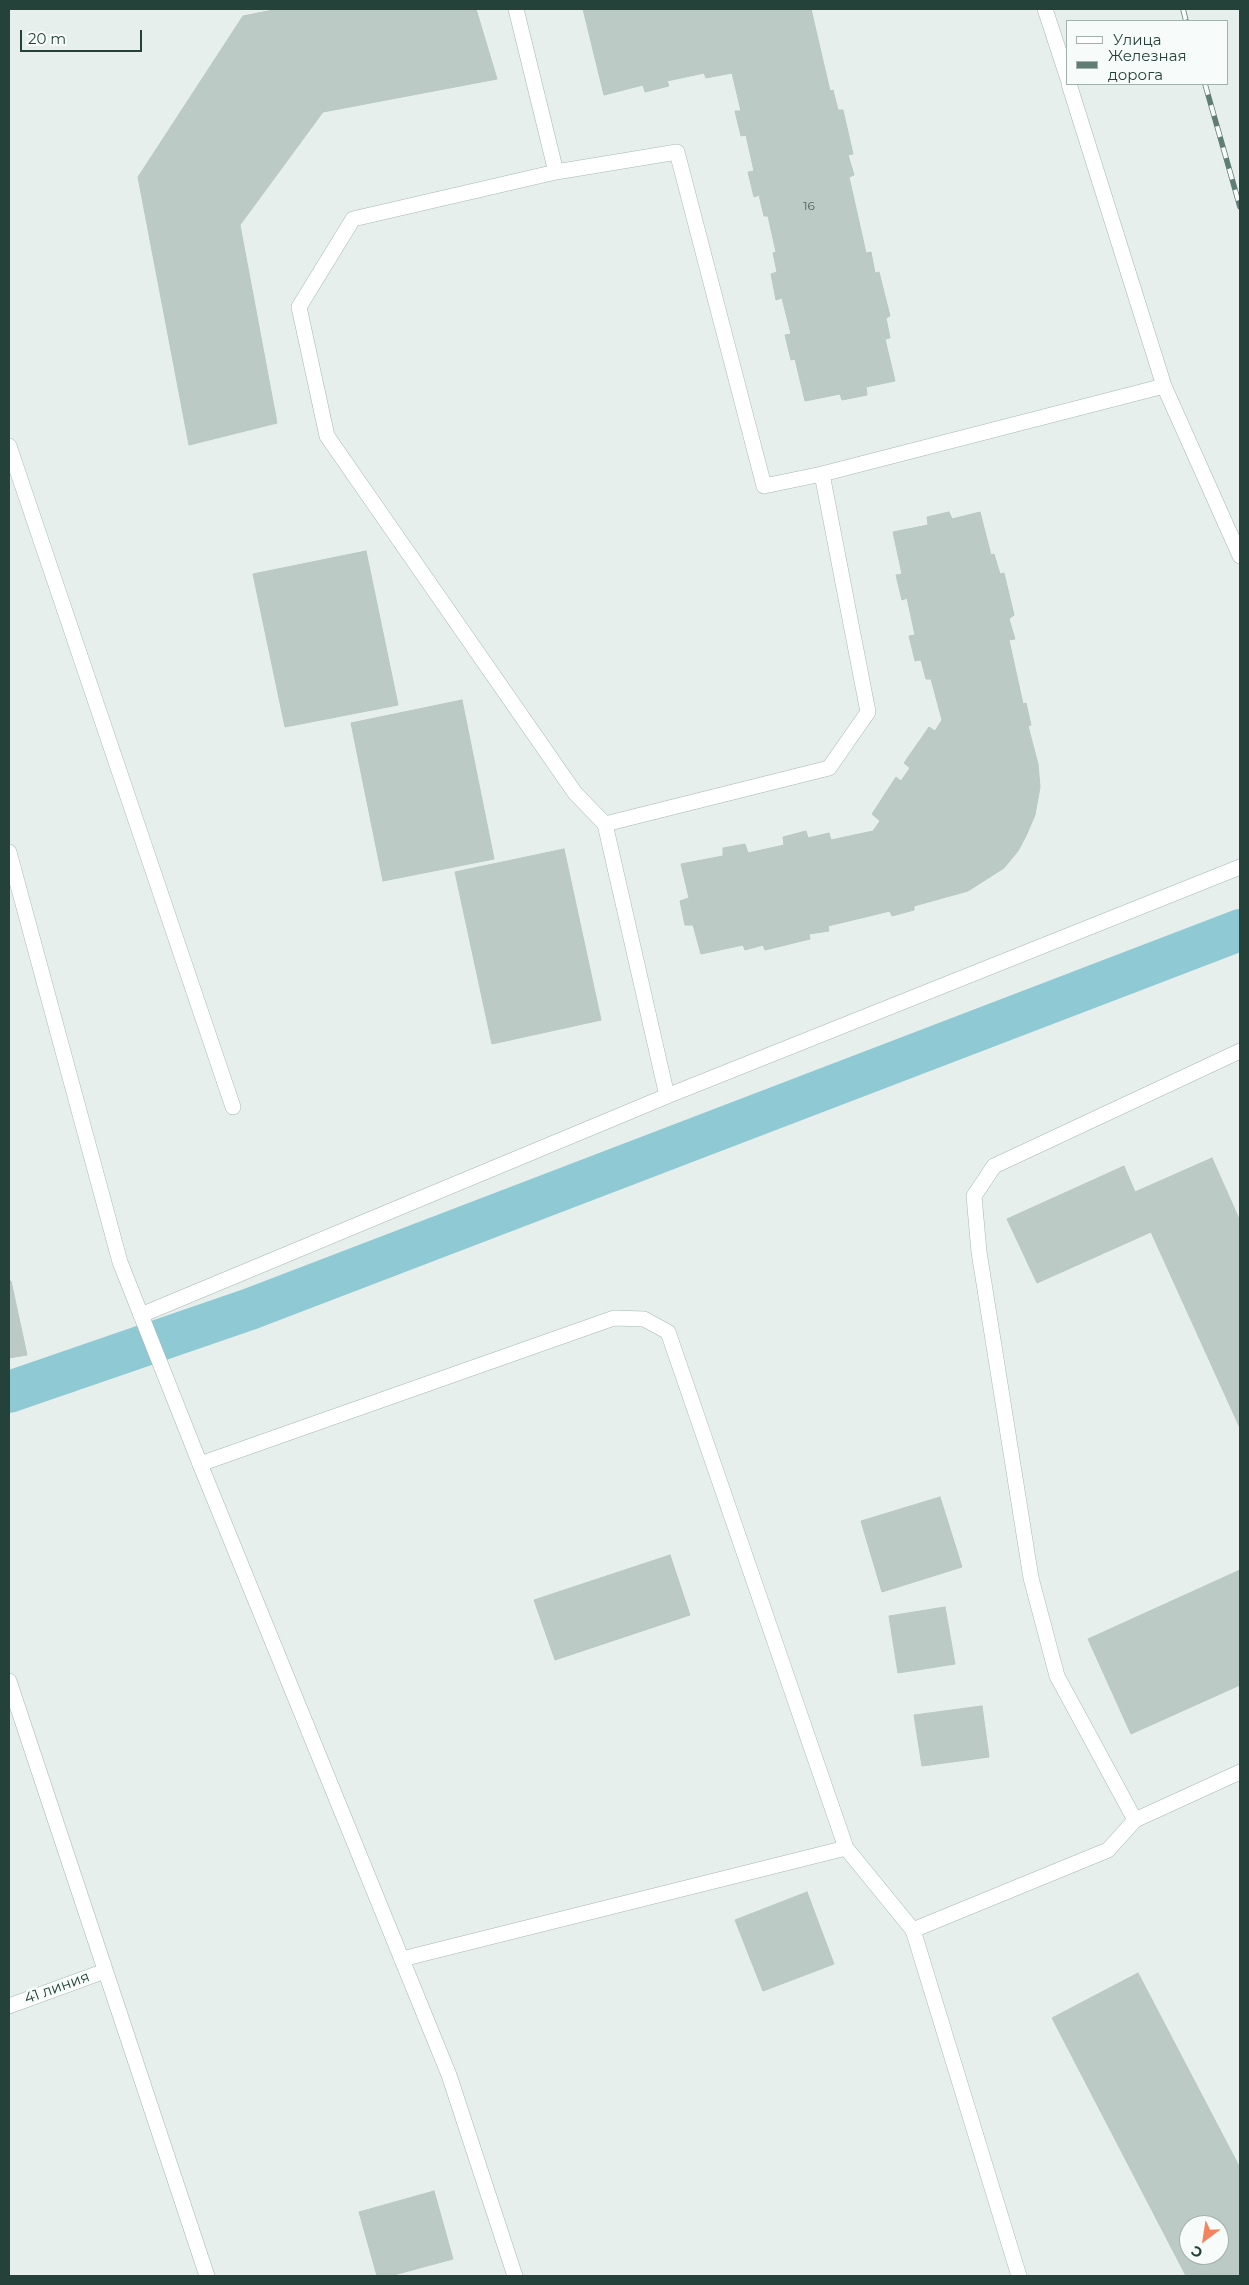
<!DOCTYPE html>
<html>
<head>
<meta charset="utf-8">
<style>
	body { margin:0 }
	#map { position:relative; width:1249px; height:2285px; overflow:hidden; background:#e6efeb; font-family:Montserrat,sans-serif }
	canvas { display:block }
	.frame { position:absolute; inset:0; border:10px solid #24423a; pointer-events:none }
	.legend { position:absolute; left:1066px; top:20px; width:162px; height:65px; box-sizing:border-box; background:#f7fbf9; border:1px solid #a3b1ad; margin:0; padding:6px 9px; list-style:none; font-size:15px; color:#24423a }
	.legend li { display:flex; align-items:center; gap:10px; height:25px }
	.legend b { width:25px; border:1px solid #a3b1ad }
	.north { position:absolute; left:1179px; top:2215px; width:50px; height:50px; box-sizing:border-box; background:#f7fbf9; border:1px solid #a3b1ad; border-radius:50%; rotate:211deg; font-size:14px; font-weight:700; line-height:20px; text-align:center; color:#24423a }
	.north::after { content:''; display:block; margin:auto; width:18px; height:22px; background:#f4845f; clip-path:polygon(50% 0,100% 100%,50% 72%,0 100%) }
	.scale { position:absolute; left:20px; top:30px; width:122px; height:22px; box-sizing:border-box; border:2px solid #24423a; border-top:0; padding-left:6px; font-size:15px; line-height:18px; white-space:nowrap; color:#24423a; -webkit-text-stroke:4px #f7fbf9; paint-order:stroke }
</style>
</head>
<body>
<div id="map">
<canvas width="1249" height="2285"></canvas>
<div class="frame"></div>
<ul class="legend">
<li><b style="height:6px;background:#fff"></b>Улица</li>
<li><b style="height:6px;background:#5f7d75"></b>Железная дорога</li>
</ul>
<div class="north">С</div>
<div class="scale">20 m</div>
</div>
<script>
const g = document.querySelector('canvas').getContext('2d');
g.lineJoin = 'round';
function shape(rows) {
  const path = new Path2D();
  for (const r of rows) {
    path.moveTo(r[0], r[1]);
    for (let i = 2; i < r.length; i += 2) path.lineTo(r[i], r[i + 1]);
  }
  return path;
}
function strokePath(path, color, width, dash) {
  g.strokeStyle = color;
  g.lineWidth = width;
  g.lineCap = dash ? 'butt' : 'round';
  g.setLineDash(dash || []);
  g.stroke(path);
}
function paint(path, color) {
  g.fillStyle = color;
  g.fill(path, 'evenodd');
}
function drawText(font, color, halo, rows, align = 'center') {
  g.font = font + ' Montserrat,sans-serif';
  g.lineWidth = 5;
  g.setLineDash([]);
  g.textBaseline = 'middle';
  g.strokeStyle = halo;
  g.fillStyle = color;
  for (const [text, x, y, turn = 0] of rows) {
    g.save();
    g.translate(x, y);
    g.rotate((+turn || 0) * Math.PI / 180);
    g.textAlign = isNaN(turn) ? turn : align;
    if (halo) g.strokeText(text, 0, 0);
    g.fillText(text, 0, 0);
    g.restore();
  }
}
strokePath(shape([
	[9,1392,250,1309,1240,930]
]), '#8ec9d4', 42);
const building = shape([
	[278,9,476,9,497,79,323,112,240,225,277,423,189,445,138,177,243,16,278,9],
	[583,9,811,9,830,91,833,90,838,110,843,110,853,154,848,155,854,175,849,177,866,253,871,252,875,273,879,272,890,316,886,318,890,338,885,339,895,381,866,387,867,395,842,400,840,394,805,401,795,359,791,360,785,335,791,334,782,298,776,300,771,274,777,272,773,253,776,252,768,216,764,216,759,195,754,197,748,172,754,171,746,135,741,136,735,111,741,111,732,73,706,78,704,73,667,81,669,86,645,92,643,85,604,95,583,9],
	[949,512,952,519,980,512,991,555,994,554,1000,574,1004,573,1014,615,1009,619,1015,639,1009,640,1023,704,1026,703,1031,725,1028,726,1038,764,1040,787,1035,815,1026,836,1018,851,1004,868,968,891,914,906,914,910,892,916,890,911,828,926,829,931,809,934,810,939,765,950,763,945,745,950,743,945,701,954,693,925,685,925,680,901,689,898,681,864,723,856,723,848,745,844,748,853,784,845,783,837,806,831,808,838,829,833,831,840,873,831,880,821,872,814,896,777,901,781,910,768,904,763,929,727,935,731,942,720,931,679,926,679,921,660,915,661,909,636,915,635,907,598,902,600,896,575,902,574,893,532,928,525,927,517,949,512],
	[366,551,398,705,285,727,253,574,366,551],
	[462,700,494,859,383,881,351,723,462,700],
	[564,849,601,1020,492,1044,455,872,564,849],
	[1212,1158,1240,1221,1240,1428,1151,1232,1037,1283,1007,1219,1124,1166,1135,1192,1212,1158],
	[9,1281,11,1281,27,1355,9,1358,9,1281],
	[940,1497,962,1567,882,1592,861,1521,940,1497],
	[670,1555,690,1615,555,1660,534,1600,670,1555],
	[1240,1570,1240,1685,1131,1734,1088,1639,1240,1570],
	[945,1607,955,1664,898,1673,889,1616,945,1607],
	[982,1706,989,1757,922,1766,914,1715,982,1706],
	[807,1892,834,1964,763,1991,735,1920,807,1892],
	[1138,1973,1240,2168,1240,2276,1186,2276,1052,2018,1138,1973],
	[1189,2225,1219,2225,1219,2255,1189,2255,1189,2225],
	[434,2191,453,2259,390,2276,377,2276,359,2212,434,2191]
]);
paint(building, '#bbcac4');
strokePath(building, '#b8c9c2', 1);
const lane = shape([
	[516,9,556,172],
	[1045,9,1068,79],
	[1069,84,1164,386],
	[9,446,233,1107],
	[822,474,1164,386,1240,556],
	[667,1096,1240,867],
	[141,1315,667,1096,605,824,575,793,327,436,299,307,353,219,556,172,677,152,764,486,822,474,868,712,829,768,605,824],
	[200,1464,614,1318,644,1319,668,1332,846,1848],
	[1135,1820,1057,1676,1031,1578,979,1252,974,1196,994,1166,1240,1051],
	[402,1959,846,1848,913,1930,1108,1850,1135,1820,1240,1772]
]);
const street = shape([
	[9,852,120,1262,200,1464,449,2075,515,2276],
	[9,1681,207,2276],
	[913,1930,1019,2276],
	[9,2006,105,1971]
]);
strokePath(lane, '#a8b8b2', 16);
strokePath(street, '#a8b8b2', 16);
strokePath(lane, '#fff', 15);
strokePath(street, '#fff', 15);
const rail = shape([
	[1183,9,1186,21],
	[1205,84,1240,207]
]);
strokePath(rail, '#5f7d75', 5.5);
strokePath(rail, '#f7fbf9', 4, [11]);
drawText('12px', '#4a645c', null, [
	["16",809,206]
]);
drawText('15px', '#24423a', '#f7fbf9', [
	["41 линия",57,1988,-20]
]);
</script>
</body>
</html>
